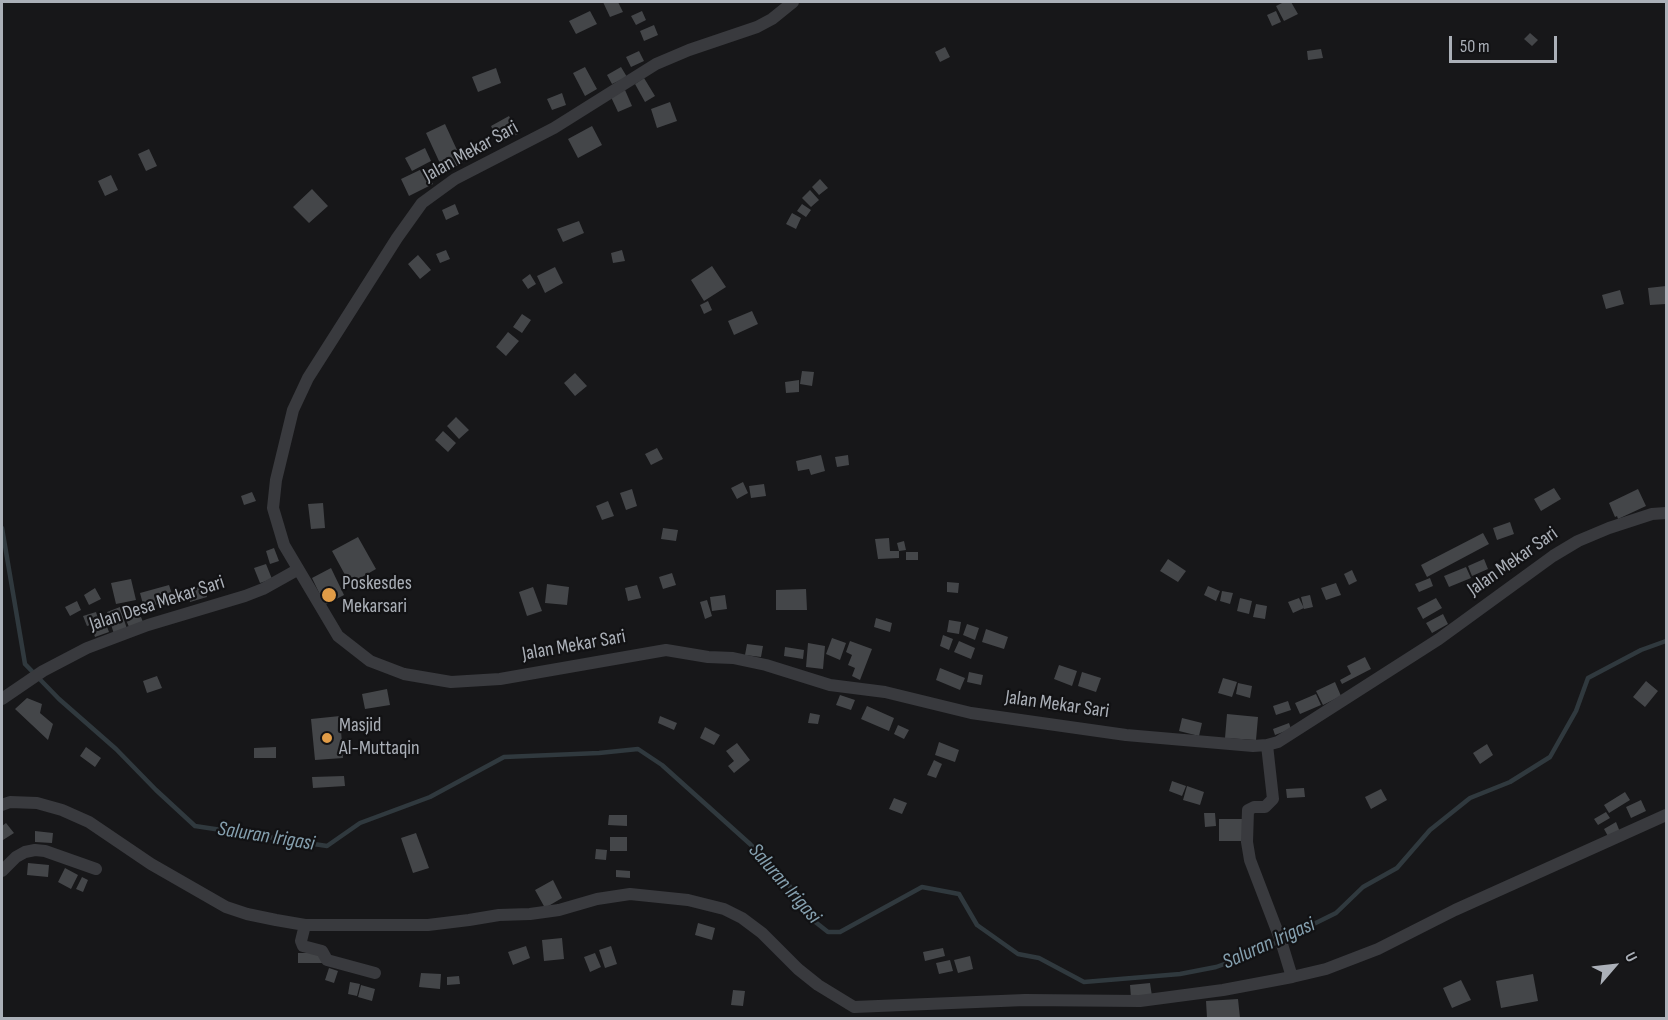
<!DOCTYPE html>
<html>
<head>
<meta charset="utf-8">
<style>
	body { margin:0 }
	#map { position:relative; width:1668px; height:1020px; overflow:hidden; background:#171719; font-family:"Sofia Sans Condensed",sans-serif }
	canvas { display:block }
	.frame { position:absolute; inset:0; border:3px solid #abb0b8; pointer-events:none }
	.north { position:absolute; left:1584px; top:936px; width:60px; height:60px; -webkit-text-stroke:4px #121214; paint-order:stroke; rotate:62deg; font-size:16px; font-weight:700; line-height:24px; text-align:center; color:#abb0b8 }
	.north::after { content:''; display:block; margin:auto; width:21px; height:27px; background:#abb0b8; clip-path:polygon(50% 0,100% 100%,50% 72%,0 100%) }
	.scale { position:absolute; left:1449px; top:36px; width:108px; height:27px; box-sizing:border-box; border:3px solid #abb0b8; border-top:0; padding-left:8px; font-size:18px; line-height:21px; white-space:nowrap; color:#abb0b8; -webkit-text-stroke:4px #121214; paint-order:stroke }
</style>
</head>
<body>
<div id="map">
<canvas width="1668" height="1020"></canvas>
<div class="frame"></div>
<div class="north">U</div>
<div class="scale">50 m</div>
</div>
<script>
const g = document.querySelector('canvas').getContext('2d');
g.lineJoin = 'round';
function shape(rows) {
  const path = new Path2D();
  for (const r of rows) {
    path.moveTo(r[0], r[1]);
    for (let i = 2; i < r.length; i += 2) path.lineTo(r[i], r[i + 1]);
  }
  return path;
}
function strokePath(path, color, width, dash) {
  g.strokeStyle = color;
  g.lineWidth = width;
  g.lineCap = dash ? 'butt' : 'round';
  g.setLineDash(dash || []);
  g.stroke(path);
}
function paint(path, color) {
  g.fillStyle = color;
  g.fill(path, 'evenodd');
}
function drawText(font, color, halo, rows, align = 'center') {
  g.font = font + ' "Sofia Sans Condensed",sans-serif';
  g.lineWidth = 4.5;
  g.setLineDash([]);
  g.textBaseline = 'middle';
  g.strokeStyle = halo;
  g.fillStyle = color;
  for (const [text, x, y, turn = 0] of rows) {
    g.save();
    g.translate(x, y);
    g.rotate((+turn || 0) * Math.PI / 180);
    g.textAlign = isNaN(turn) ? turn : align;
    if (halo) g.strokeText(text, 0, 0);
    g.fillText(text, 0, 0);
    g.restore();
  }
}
strokePath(shape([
	[2,528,25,664,59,699,116,749,156,790,195,826,327,846,360,823,430,797,504,757,599,753,638,749,662,765,750,844,787,882,809,917,828,932,840,932,922,887,959,894,977,925,1018,954,1039,958,1084,982,1180,974,1216,967,1253,954,1336,913,1363,887,1397,868,1430,830,1470,798,1510,782,1550,757,1576,711,1588,678,1641,650,1666,641]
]), '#30393e', 4.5);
paint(shape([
	[603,2,618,2,623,12,610,17],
	[1284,2,1291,2,1298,14,1284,21,1276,6],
	[590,11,597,24,576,34,569,21],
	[642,11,646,20,636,25,631,16],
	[1276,11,1281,22,1272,26,1267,15],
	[654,25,658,35,644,41,640,31],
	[1530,33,1538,40,1532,46,1524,39],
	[945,47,950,57,940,62,935,52],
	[1321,49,1323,58,1308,60,1307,51],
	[639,51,644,61,631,67,626,57],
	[585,67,597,89,585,96,573,73],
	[621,67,627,77,612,84,607,75],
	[496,68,501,83,478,92,472,77],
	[644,78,655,96,645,102,635,84],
	[625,90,632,106,618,112,611,97],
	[562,93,566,105,552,110,547,99],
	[670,102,677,121,657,128,651,109],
	[509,116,518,134,499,143,491,126],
	[445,124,463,163,444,172,426,133],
	[592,126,602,145,578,158,568,139],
	[425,148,431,161,412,171,405,158],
	[149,149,157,166,146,171,138,154],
	[424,168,433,184,409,196,401,179],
	[111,175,118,190,105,196,98,181],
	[820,179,828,188,819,195,812,187],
	[312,189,328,206,309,223,293,207],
	[810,190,819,200,811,207,802,198],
	[455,204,459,214,446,220,442,210],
	[802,204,811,210,806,217,797,211],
	[792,213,801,218,796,229,786,224],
	[579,221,584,233,563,242,557,229],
	[446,250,450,259,440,263,436,254],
	[622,250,625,261,613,263,611,253],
	[418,255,431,270,420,279,408,264],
	[712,266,726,287,704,301,691,280],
	[555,267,563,283,545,293,537,276],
	[530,274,536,284,528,289,522,280],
	[1666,286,1666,304,1650,305,1648,288],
	[1620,290,1624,304,1606,309,1602,295],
	[708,301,712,310,704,314,700,305],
	[752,311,758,324,734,335,728,321],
	[522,314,531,320,522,333,513,327],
	[508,332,519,341,506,356,496,347],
	[802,371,814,372,812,386,800,384],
	[575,373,587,386,575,396,564,383],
	[799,380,799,392,786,393,785,382],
	[456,417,469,430,459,439,447,426],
	[443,431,456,443,448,452,435,440],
	[657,448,663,459,651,465,645,454],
	[821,455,825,471,811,475,809,469,798,471,796,461],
	[848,455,849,465,837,467,835,457],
	[743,482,748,493,737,499,731,488],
	[764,484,766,496,751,498,749,486],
	[1554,488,1561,499,1541,511,1534,499],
	[632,489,637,506,626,510,620,493],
	[1638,489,1646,506,1618,519,1617,516,1615,517,1609,503],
	[252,492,256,501,244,505,241,496],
	[608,501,614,516,602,520,596,506],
	[323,503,325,528,311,529,308,504],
	[1510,522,1514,534,1497,540,1493,528],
	[663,528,678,530,676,541,661,539],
	[1483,533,1489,544,1427,577,1421,565],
	[358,537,376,569,350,584,332,551],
	[889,538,890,551,899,551,897,543,904,541,906,550,899,551,899,558,878,559,875,539],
	[274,548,279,561,270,564,266,551],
	[906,552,918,552,918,560,906,560],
	[1168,559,1186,571,1178,582,1160,571],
	[1484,559,1488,569,1472,576,1468,566],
	[266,564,272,579,260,583,254,568],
	[1466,567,1471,578,1449,587,1444,576],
	[331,568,344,595,325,605,312,578],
	[1352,570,1357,581,1349,585,1344,574],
	[672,573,676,585,663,589,659,577],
	[1430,578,1433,586,1419,592,1415,584],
	[131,579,136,600,116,604,111,583],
	[947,582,959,583,958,593,947,592],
	[1336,583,1341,595,1326,600,1321,588],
	[547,584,569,587,567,605,545,603],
	[169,585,174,600,144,608,140,593],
	[204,585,207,597,190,602,187,590],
	[637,585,641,598,628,601,625,588],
	[1208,586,1220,591,1216,601,1204,595],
	[533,587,542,611,527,616,519,592],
	[95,588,101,599,89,605,84,595],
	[806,589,807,610,776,610,776,590],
	[1222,591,1233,593,1230,604,1220,601],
	[725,595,727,609,712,611,710,597],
	[1310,595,1313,607,1304,609,1301,597],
	[1240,598,1252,601,1249,614,1237,611],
	[1299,598,1304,608,1293,613,1288,602],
	[1436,598,1442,608,1423,619,1417,608],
	[707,600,712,616,705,619,700,602],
	[77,601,81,610,70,616,65,607],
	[1256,604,1267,606,1265,619,1253,617],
	[120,607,127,629,114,634,107,612],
	[137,607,143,622,129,627,123,613],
	[96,612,99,622,87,626,83,616],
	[1443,614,1448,624,1432,633,1426,623],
	[876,618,892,623,890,632,874,627],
	[949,620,961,622,959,634,947,632],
	[105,621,109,632,95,637,91,626],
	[967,624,979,628,975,640,963,635],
	[986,629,1008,637,1004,649,982,642],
	[943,635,953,639,949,650,940,646],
	[832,638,846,643,840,660,826,654],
	[850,641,872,649,860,680,852,676,855,668,848,665,852,655,846,652],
	[959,641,975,648,971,659,954,652],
	[808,643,825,646,823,669,806,667],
	[747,644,763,646,761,657,745,655],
	[785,647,804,650,803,659,784,656],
	[1365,657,1371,669,1342,684,1340,680,1351,674,1347,666],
	[1059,665,1077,671,1072,686,1054,679],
	[940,668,965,678,960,690,936,680],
	[969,672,983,675,981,685,967,682],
	[1082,672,1101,678,1096,692,1078,686],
	[157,676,162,688,147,693,143,681],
	[1223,678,1237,682,1232,697,1218,693],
	[1646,681,1658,691,1645,707,1633,697],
	[1335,682,1341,696,1323,705,1316,691],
	[1238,683,1252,686,1250,698,1236,694],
	[387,689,390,705,365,709,362,694],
	[1316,694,1321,705,1300,714,1295,703],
	[840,695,855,700,851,710,836,705],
	[27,698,42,704,40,713,53,724,48,740,15,709],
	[1288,701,1291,710,1276,715,1273,706],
	[867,706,894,718,889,731,861,719],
	[810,713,820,715,818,724,808,723],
	[1227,714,1258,717,1256,740,1225,738],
	[340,716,343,758,315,760,311,719],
	[660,716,677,723,674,730,658,723],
	[1182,718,1202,723,1199,736,1179,731],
	[1289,723,1291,729,1275,735,1273,729],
	[898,725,909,730,904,739,894,734],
	[705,727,720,735,714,745,700,738],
	[939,742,959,750,955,762,935,755],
	[737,743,750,760,734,773,728,766,734,761,726,751],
	[1487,744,1493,755,1480,764,1473,753],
	[86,747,101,758,95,767,80,756],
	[276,747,276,758,254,758,254,748],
	[934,760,942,764,936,778,927,775],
	[344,776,345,786,313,788,312,777],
	[1172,781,1186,786,1182,796,1169,791],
	[1187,786,1204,792,1200,805,1183,800],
	[1304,788,1305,797,1287,798,1286,789],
	[1381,789,1387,800,1371,809,1365,797],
	[1625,792,1630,800,1609,813,1604,805],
	[894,798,907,803,902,814,889,809],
	[1641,800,1646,811,1631,818,1626,807],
	[1606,812,1610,818,1598,825,1594,819],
	[1204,813,1215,813,1216,826,1205,827],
	[609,815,627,815,627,826,608,825],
	[1219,819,1244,819,1245,841,1219,841],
	[1616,822,1620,832,1609,838,1604,829],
	[6,823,14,833,3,840,2,826],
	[35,831,53,833,52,843,35,842],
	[416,833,429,868,413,873,401,838],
	[610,837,627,837,627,851,610,851],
	[596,849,607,850,606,860,595,859],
	[28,863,49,865,48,877,27,875],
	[65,868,78,875,71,889,58,882],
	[616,870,630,871,630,878,616,877],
	[82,877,88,880,83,892,76,889],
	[553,880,562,898,545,908,535,890],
	[698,923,715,928,712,940,695,935],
	[562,938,564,959,544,961,542,940],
	[526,946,530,958,513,965,508,952],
	[611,946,617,964,605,968,599,950],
	[943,948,945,956,925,961,923,952],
	[298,953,322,953,322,963,298,963],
	[595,953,601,967,590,972,584,957],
	[970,956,973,969,958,973,954,960],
	[950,960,953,971,939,974,936,963],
	[329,968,338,971,334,983,325,980],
	[421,973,441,974,440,989,419,987],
	[1533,974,1538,1001,1501,1008,1496,981],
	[459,976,460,984,447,985,447,977],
	[1461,980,1471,1000,1452,1008,1443,988],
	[350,982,360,984,357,996,348,994],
	[1150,983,1152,996,1131,998,1130,985],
	[361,985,375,989,372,1001,358,997],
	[733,990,745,991,743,1006,731,1005],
	[1238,999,1240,1018,1207,1018,1206,1001]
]), '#444649');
strokePath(shape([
	[793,2,772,19,757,27,689,50,656,64,554,128,455,179,422,203,397,238,308,378,293,410,276,480,273,508,284,545,338,636,370,661,404,674,451,682,500,679,666,650,708,657,733,658,766,665,830,685,885,692,971,713,1126,735,1253,746,1267,745,1278,742,1439,639,1553,556,1578,541,1609,528,1652,514,1666,513],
	[2,699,43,671,87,648,148,625,245,596,263,589,297,570],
	[2,805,10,802,37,803,62,810,89,822,151,864,226,907,247,914,276,920,305,925,428,925,469,920,499,915,530,914,559,910,597,899,630,894,688,900,724,909,742,918,762,933,798,969,818,985,854,1007,1025,1000,1140,1001,1223,990,1292,977,1281,941,1250,860,1247,842,1248,810,1254,807,1265,807,1273,799,1267,745],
	[2,871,16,857,25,852,35,850,45,851,96,869],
	[305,925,301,941,303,946,322,951,327,960,375,973],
	[1292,977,1326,969,1378,949,1455,910,1666,815]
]), '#393a3e', 12);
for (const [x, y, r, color] of [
	[329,595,8,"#e19c47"],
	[327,738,6,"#e19c47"]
]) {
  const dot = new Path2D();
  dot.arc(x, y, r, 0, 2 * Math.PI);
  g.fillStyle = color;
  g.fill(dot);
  strokePath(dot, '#121214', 2);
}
drawText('20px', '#abb0b8', '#121214', [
	["Jalan Mekar Sari",471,152,-29],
	["Jalan Mekar Sari",1513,562,-35],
	["Jalan Desa Mekar Sari",157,604,-18],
	["Jalan Mekar Sari",574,646,-10],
	["Jalan Mekar Sari",1057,705,8]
]);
drawText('20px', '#abb0b8', '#121214', [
	["Poskesdes",342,584],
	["Mekarsari",342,607],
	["Masjid",339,726],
	["Al-Muttaqin",339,749]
], 'left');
drawText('italic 21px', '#85a0af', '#121214', [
	["Saluran Irigasi",266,837,9],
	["Saluran Irigasi",784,884,49],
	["Saluran Irigasi",1269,944,-24]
]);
</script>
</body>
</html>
